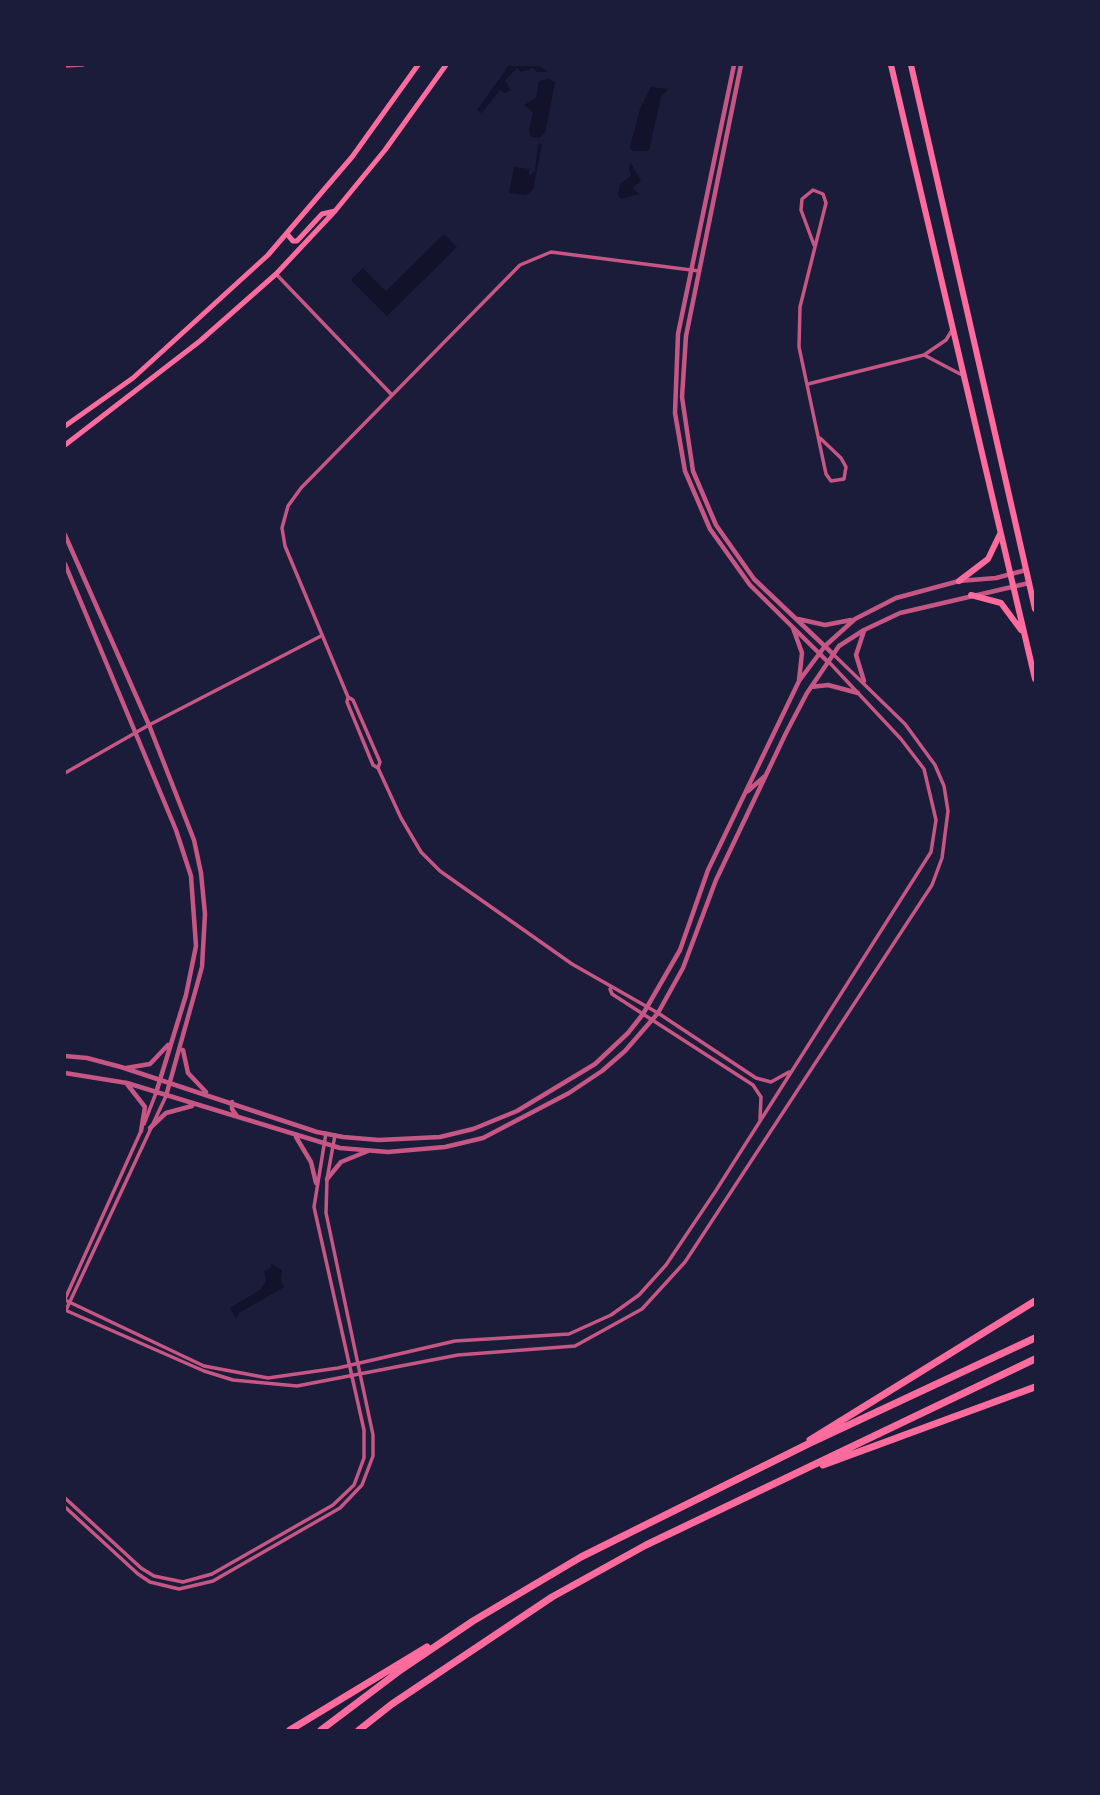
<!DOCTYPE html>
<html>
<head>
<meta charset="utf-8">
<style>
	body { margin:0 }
	#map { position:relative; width:1100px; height:1795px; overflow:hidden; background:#1b1b3a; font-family:"Open Sans",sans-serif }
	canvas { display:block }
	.frame { position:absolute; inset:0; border:66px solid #1b1b3a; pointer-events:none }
</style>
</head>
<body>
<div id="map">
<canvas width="1100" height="1795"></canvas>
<div class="frame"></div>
</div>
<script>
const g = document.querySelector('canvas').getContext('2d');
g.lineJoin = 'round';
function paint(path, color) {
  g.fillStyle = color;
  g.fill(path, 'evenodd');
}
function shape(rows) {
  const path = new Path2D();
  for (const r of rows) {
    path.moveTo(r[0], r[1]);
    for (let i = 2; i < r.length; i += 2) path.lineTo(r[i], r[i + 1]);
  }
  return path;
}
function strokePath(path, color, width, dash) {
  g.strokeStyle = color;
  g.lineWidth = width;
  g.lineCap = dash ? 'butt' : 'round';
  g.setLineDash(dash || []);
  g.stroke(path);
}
paint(shape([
	[509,65,539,65,548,72,537,72,533,68,521,72,517,68,505,80,511,90,505,93,500,90,482,113,477,110],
	[549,79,555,82,545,133,539,138,531,137,529,130,533,112,524,105,536,98,539,81],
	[651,87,668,89,661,97,649,151,632,151,630,147,640,109],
	[538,143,542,145,533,190,526,195,509,193,514,167,529,169,529,176,535,171],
	[631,163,641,181,632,188,640,194,621,199,618,196,620,184,631,176,629,168],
	[444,234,457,247,387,316,351,280,363,268,386,291],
	[271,1264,282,1270,281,1280,284,1287,239,1313,236,1319,230,1308,260,1290,266,1281,264,1271,271,1268]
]), '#12122b');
strokePath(shape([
	[65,66,83,65],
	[814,245,801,210,802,199,813,190,823,194,826,203,800,307,799,347,826,474,831,481,844,479,846,467,841,458,820,438],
	[276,274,392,395],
	[924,355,964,376],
	[808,384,924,355,946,340,952,330],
	[348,697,347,702,373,765,378,768,401,818,421,852,440,871,572,964,658,1013,756,1078,771,1082,789,1072],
	[378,768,380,762,353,700,348,697,285,546,282,528,288,506,301,488,520,265,551,252,699,271],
	[65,773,149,725,321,636],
	[610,989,612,994,753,1085,761,1097,760,1119],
	[144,1124,156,1093],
	[65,1299,141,1131],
	[65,1300,204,1366,268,1378,338,1368,455,1341,569,1334,611,1315,639,1295,666,1265,715,1192,931,852,936,820,924,769,901,739,828,661],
	[65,1310,204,1371,233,1380,297,1386,458,1355,575,1346,642,1309,685,1262,932,885,942,858,948,811,944,786,935,765,905,724,833,654],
	[66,1310,166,1096],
	[65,1498,141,1568,154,1576,183,1582,212,1574,333,1505,354,1485,364,1458,364,1430,314,1207,326,1133],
	[65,1507,138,1574,150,1582,179,1589,213,1581,340,1508,362,1485,373,1456,373,1435,326,1213,327,1179,335,1135]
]), '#c65784', 3.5);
strokePath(shape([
	[734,65,678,334,675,413,685,471,710,529,750,585,827,661],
	[741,65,686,336,682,397,693,471,716,525,754,579,833,654],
	[65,535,149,725,194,840,201,873,205,914,202,967,166,1096],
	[65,564,176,830,191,876,196,946,186,995,156,1093],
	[798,619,825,625,851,620],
	[793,628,802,653,799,680],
	[864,631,856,655,864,681],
	[811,687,828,685,858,693],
	[748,791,765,776],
	[183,1050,188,1073,206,1092],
	[65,1056,87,1058,121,1067,317,1132,343,1137,379,1140,440,1137,473,1129,517,1111,595,1064,628,1033,643,1014,680,950,708,870,799,681,825,646,855,619,896,598,959,581,996,578,1026,570],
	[126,1068,150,1064,168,1045],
	[65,1073,127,1083,340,1148,388,1152,445,1147,483,1138,569,1093,602,1071,625,1051,658,1013,683,968,716,880,786,733,807,693,839,646,864,630,900,613,1029,583],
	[127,1084,145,1107,141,1131],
	[232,1102,232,1109,237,1116],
	[150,1128,166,1113,192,1106],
	[296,1137,311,1162,316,1183],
	[327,1179,341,1162,368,1151]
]), '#c65784', 4.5);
strokePath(shape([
	[287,234,293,241,297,241,322,214,335,211],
	[65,426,133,378,268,255,352,157,418,65],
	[65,445,200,341,276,274,335,211,385,150,446,65]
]), '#ff6b9d', 5);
strokePath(shape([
	[891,65,1035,679],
	[911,65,1035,609],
	[959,581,988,559,1000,534],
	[971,595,1001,603,1021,630]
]), '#ff6b9d', 6);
strokePath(shape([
	[810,1440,1035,1301],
	[823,1465,1035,1387],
	[290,1730,427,1647],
	[321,1730,402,1669,473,1621,581,1557,808,1444,1035,1338],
	[359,1730,392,1704,552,1597,646,1545,1035,1359]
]), '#ff6b9d', 7);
</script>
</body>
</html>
